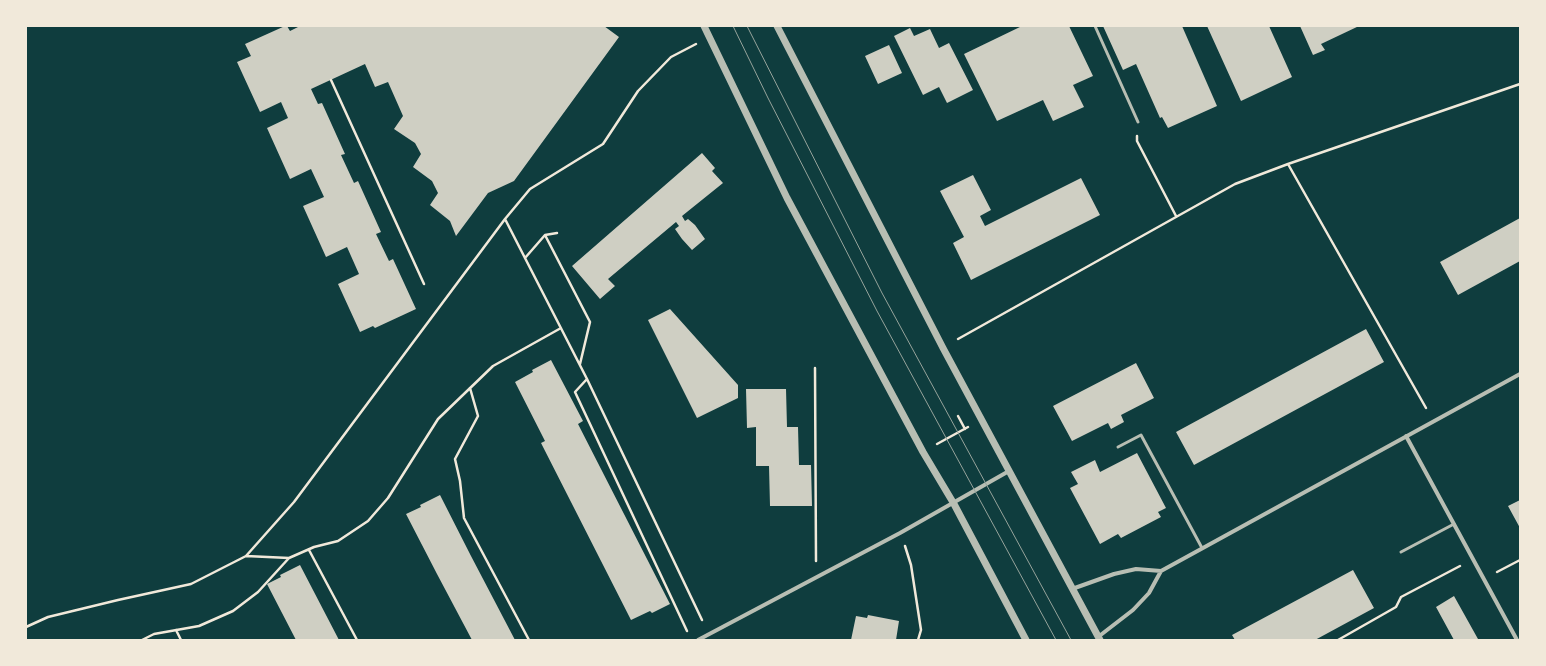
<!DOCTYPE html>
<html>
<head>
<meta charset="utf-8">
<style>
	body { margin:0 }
	#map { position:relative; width:1546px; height:666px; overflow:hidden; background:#0f3d3e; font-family:Cabin,sans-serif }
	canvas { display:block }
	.frame { position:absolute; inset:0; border:27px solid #f1e9da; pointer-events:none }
</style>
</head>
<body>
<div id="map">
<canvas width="1546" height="666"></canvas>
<div class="frame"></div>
</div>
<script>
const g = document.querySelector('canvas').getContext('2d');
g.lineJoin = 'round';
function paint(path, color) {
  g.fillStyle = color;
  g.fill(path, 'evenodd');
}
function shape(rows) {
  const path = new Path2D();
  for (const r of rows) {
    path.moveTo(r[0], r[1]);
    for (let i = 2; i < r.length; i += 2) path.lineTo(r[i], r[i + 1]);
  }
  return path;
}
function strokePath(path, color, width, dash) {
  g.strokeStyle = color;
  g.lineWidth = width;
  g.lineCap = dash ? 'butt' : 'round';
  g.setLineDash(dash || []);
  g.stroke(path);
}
paint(shape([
	[285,26,287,26,290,31,300,26,604,26,619,37,514,181,488,193,456,236,450,221,430,205,438,193,432,181,413,167,421,154,415,143,394,129,403,116,388,82,375,87,365,64,311,89,318,104,322,103,345,154,341,155,354,183,358,181,381,232,376,234,389,261,393,259,416,309,375,328,373,326,360,332,338,284,359,274,347,247,326,257,303,206,324,197,311,169,290,179,267,128,288,118,281,102,260,112,237,62,251,56,245,44],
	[1022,26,1069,26,1093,76,1073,85,1084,107,1053,121,1043,100,997,121,964,54],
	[1103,26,1182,26,1217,106,1168,128,1162,117,1160,118,1136,64,1123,70],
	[1207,26,1269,26,1292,77,1241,101],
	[1300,26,1359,26,1321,44,1325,50,1313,55],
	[910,28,914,36,930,29,939,48,949,43,973,90,947,103,939,87,923,95,894,36],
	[889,45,902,73,878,84,865,56],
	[702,153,715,168,712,171,723,183,682,216,685,221,688,219,695,225,705,239,692,250,682,239,675,229,679,226,676,222,608,279,615,286,600,299,572,266],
	[973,175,991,210,980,216,985,226,1081,178,1100,215,971,280,953,243,964,237,940,191],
	[1520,218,1520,261,1458,295,1440,262],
	[670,309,738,385,738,398,697,418,648,320],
	[1366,329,1384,362,1194,465,1176,432],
	[551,360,583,421,578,424,670,604,652,613,650,611,631,620,541,443,545,441,515,382,533,372,532,370],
	[1136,363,1154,398,1121,415,1124,422,1111,429,1108,423,1072,441,1053,406],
	[746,389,786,389,787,427,798,427,799,465,811,465,812,506,770,506,769,466,756,466,756,427,747,428],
	[1137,453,1166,508,1158,512,1161,517,1121,538,1118,534,1100,544,1070,488,1078,484,1071,472,1095,460,1100,472],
	[440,495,471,556,515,640,472,640,437,574,406,514,421,507,420,505],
	[1520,500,1520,528,1508,506],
	[300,565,339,640,296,640,267,584,281,577,280,575],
	[1353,570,1374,608,1315,640,1235,640,1232,635],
	[1454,596,1478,639,1476,640,1454,640,1436,607],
	[868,615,899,621,896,640,851,640,856,616,867,618]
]), '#cfcfc3');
strokePath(shape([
	[331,80,424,284],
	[1137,136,1137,141,1176,216],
	[1288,164,1426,408],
	[505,219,587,379,702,620],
	[545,235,590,322,580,364],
	[525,258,545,235,557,233],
	[958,339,1235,184,1288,164,1520,84],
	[815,368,816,561],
	[587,379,575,392,687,631],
	[470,388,478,416,455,459,460,481,464,518,529,640],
	[958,416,965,429],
	[937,444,968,427],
	[905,546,911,565,921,630,918,640],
	[309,550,357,640],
	[246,556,289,558],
	[1497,572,1520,560],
	[26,627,48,617,118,600,191,584,246,556,294,502,505,219,530,189,603,144,638,91,671,57,696,44],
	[176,630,181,640],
	[142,640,154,634,199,626,233,611,258,592,289,558,314,547,338,541,368,521,388,498,438,419,493,366,561,328],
	[1338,640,1396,607,1401,597,1460,566]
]), '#f1e9da', 2.5);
strokePath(shape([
	[1095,26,1138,122],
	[1118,447,1141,435,1202,548],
	[1401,552,1454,524]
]), '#b8beb3', 3);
strokePath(shape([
	[1406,436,1517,640],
	[1072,589,1114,574,1136,569,1161,571],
	[1098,637,1133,610,1149,593,1161,571,1520,374],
	[698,640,900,533,1009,471]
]), '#b8beb3', 4);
strokePath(shape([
	[704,26,787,198,923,452,954,504,1026,640],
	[777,26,943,348,1100,640]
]), '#b8beb3', 7);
strokePath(shape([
	[733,26,768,98,877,311,1056,640],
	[747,26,882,293,1071,640]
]), '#97a49c', 1);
</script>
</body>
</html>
